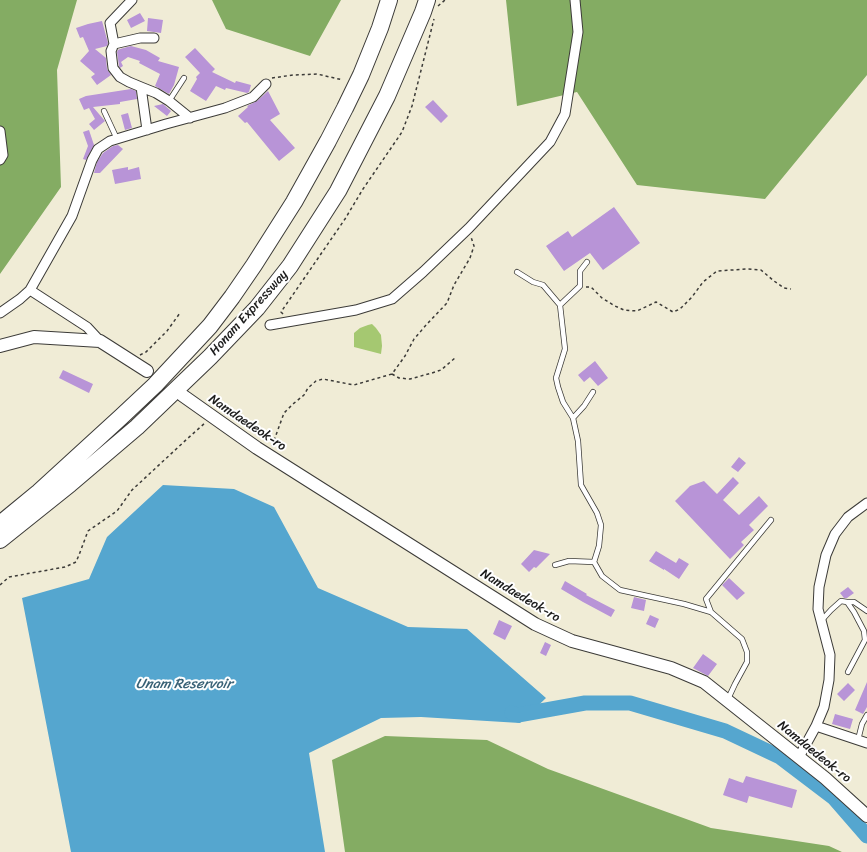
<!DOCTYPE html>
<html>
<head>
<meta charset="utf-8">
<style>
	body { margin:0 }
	canvas { display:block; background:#f0ecd6 }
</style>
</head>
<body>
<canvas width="867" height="852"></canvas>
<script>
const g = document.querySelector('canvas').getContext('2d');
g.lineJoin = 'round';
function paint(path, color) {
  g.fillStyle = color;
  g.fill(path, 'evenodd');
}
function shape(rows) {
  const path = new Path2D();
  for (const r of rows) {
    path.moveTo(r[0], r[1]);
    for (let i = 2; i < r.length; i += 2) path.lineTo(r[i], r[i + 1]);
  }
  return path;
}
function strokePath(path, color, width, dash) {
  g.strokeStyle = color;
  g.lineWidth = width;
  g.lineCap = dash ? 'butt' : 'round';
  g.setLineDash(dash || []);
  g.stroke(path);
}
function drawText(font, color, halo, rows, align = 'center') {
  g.font = font + ' Sriracha,sans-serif';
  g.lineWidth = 4;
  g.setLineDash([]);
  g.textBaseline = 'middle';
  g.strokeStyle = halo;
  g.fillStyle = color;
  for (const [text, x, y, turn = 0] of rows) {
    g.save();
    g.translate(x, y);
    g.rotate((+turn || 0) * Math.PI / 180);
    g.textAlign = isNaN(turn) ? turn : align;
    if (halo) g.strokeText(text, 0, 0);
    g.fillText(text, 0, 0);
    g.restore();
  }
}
paint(shape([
	[372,324,376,328,381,335,382,346,381,354,354,347,354,333,360,328,368,325]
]), '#a5c871');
paint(shape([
	[0,0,77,0,57,70,61,187,0,274],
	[212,0,341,0,310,56,226,29],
	[506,0,867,0,867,75,765,199,637,185,577,92,517,106],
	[385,736,487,740,548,769,711,828,829,846,842,852,345,852,332,760]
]), '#84ac63');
paint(shape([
	[163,485,234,489,274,507,318,588,408,627,467,629,546,698,520,723,421,717,381,718,309,753,325,852,71,852,22,598,89,579,107,537]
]), '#55a6cf');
strokePath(shape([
	[512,713,518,715,585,703,630,703,725,731,780,757,834,798,867,836]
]), '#55a6cf', 15);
paint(shape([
	[140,13,145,21,131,28,127,20],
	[148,18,163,20,161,33,147,31],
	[102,21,108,43,107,46,95,49,106,58,107,69,111,75,97,85,91,77,95,74,80,61,89,51,83,37,80,38,76,28,88,24],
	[131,46,146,50,160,58,158,61,179,67,174,85,169,94,155,86,160,74,139,63,140,61,128,57,121,62,123,66,120,68,119,66,117,52,118,50,120,49],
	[195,48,210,64,215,69,212,72,235,83,236,81,251,85,249,92,247,93,226,88,225,90,216,86,206,101,190,91,197,79,196,77,200,73,185,57],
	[131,89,136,91,137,99,120,102,120,104,93,107,105,121,94,130,89,124,95,119,89,108,84,110,79,99,86,96],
	[268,91,280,114,270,120,295,148,279,161,247,122,245,123,238,116,248,107,247,106,257,101],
	[433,100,448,116,441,123,425,107],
	[163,104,171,111,167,116,154,106],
	[128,113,132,128,125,130,121,115],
	[89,130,94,145,86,160,83,159,88,146,83,132],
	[118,145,123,149,100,173,94,173,97,162,103,153,113,146],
	[128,167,128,170,139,167,141,179,115,184,112,170],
	[614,207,640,243,603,270,590,253,564,271,546,246,568,231,572,237],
	[595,361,608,378,598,386,590,377,584,382,578,375],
	[63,370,93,384,89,393,59,378],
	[739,457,746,463,738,472,731,467],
	[733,477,739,483,723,500,739,515,759,496,768,506,749,525,754,530,741,542,744,545,730,559,675,501,690,486,704,481,717,494],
	[534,550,550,554,536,568,534,567,529,572,521,564],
	[656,551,676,563,679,558,689,564,679,579,664,569,664,570,649,561],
	[729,578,745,593,737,600,722,585],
	[565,581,587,594,586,595,615,610,611,617,583,602,561,589],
	[848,587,854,593,847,598,844,598,840,593],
	[634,597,646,600,644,611,631,608],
	[650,615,659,619,655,628,646,624],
	[499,620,512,626,505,640,493,634],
	[545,642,551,645,546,656,540,653],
	[703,654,717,664,708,676,693,668],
	[867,682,867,707,863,714,855,710],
	[848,683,855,690,844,701,837,694],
	[835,714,853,719,850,729,832,724],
	[746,776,797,790,792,808,749,796,747,803,723,795,729,778,743,783]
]), '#b894d7');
const lane = shape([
	[169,101,184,78],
	[104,111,117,139],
	[517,272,533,282,543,285,560,305],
	[593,392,584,406,573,418,578,441,581,485,597,513,601,525,599,546,594,562],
	[573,418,563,402,558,387,556,378,565,349,560,305,580,286,580,271,587,262],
	[555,565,569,561,594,562,602,576,620,590,684,604,711,612,742,639,747,652,747,662,735,684,728,699],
	[847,602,854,602,867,611],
	[711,612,706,599,771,520],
	[821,621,831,610,841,601,847,602,854,612,864,631,865,640,848,672],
	[858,740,862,724,867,715]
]);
const street = shape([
	[132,0,110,23,114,44,111,51,113,68,120,77,129,82,141,87,147,130],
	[114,44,140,38,154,38],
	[141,87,156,93,169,101,190,118],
	[0,131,3,155,0,160],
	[30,290,72,216,92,160,98,149,110,141,166,124,225,108,253,97,266,84],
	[0,313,20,299,30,290,87,327,100,341],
	[270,325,356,310,392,299,423,272,469,228,550,142,565,114,578,32,575,0],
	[816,726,824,707,829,680,830,655,818,609,819,587,826,555,835,534,848,517,867,503],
	[799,757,816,726,867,743]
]);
const secondary = shape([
	[0,346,34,337,100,341,147,371],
	[182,395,257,448,535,624,572,641,671,668,704,682,825,778,867,816]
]);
const highway = shape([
	[0,524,39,492,121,417,155,385,210,326,232,297,254,265,294,202,328,141,345,108,361,75,380,28,389,0],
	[0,540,70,484,137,427,210,357,257,308,290,266,338,191,387,96,423,12,427,0]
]);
strokePath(lane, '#3c3b38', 6);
strokePath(street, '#3c3b38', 11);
strokePath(secondary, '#3c3b38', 14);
strokePath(highway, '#3c3b38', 18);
strokePath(shape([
	[438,6,445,0],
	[272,78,293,75,317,74,343,80],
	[586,287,591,287,602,298,615,306,624,310,637,311,656,302,673,312,680,309,692,297,703,282,717,271,747,269,761,270,774,281,784,288,791,289],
	[283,314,281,312,345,219,363,189,402,132,412,106,434,19],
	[140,355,146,352,167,331,180,313],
	[392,374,399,378,410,379,432,373,441,370,455,358],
	[272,446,284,413,293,404,304,395,308,388,316,381,323,379,354,385,392,374,405,356,414,339,427,324,447,303,454,285,470,258,474,246,471,237],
	[0,585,9,577,65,567,76,562,79,555,88,531,117,511,132,490,187,439,205,423]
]), '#3c3b38', 1.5, [3, 3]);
strokePath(lane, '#fff', 4.5);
strokePath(street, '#fff', 9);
strokePath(secondary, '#fff', 12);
strokePath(highway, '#fff', 16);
drawText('13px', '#1c1c1c', '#fff', [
	["Honam Expressway",249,313,-48],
	["Namdaedeok-ro",247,423,34],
	["Namdaedeok-ro",520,596,31],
	["Namdaedeok-ro",814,752,39]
]);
drawText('italic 14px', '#386176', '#fff', [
	["Unam Reservoir",184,684]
]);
</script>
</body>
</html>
